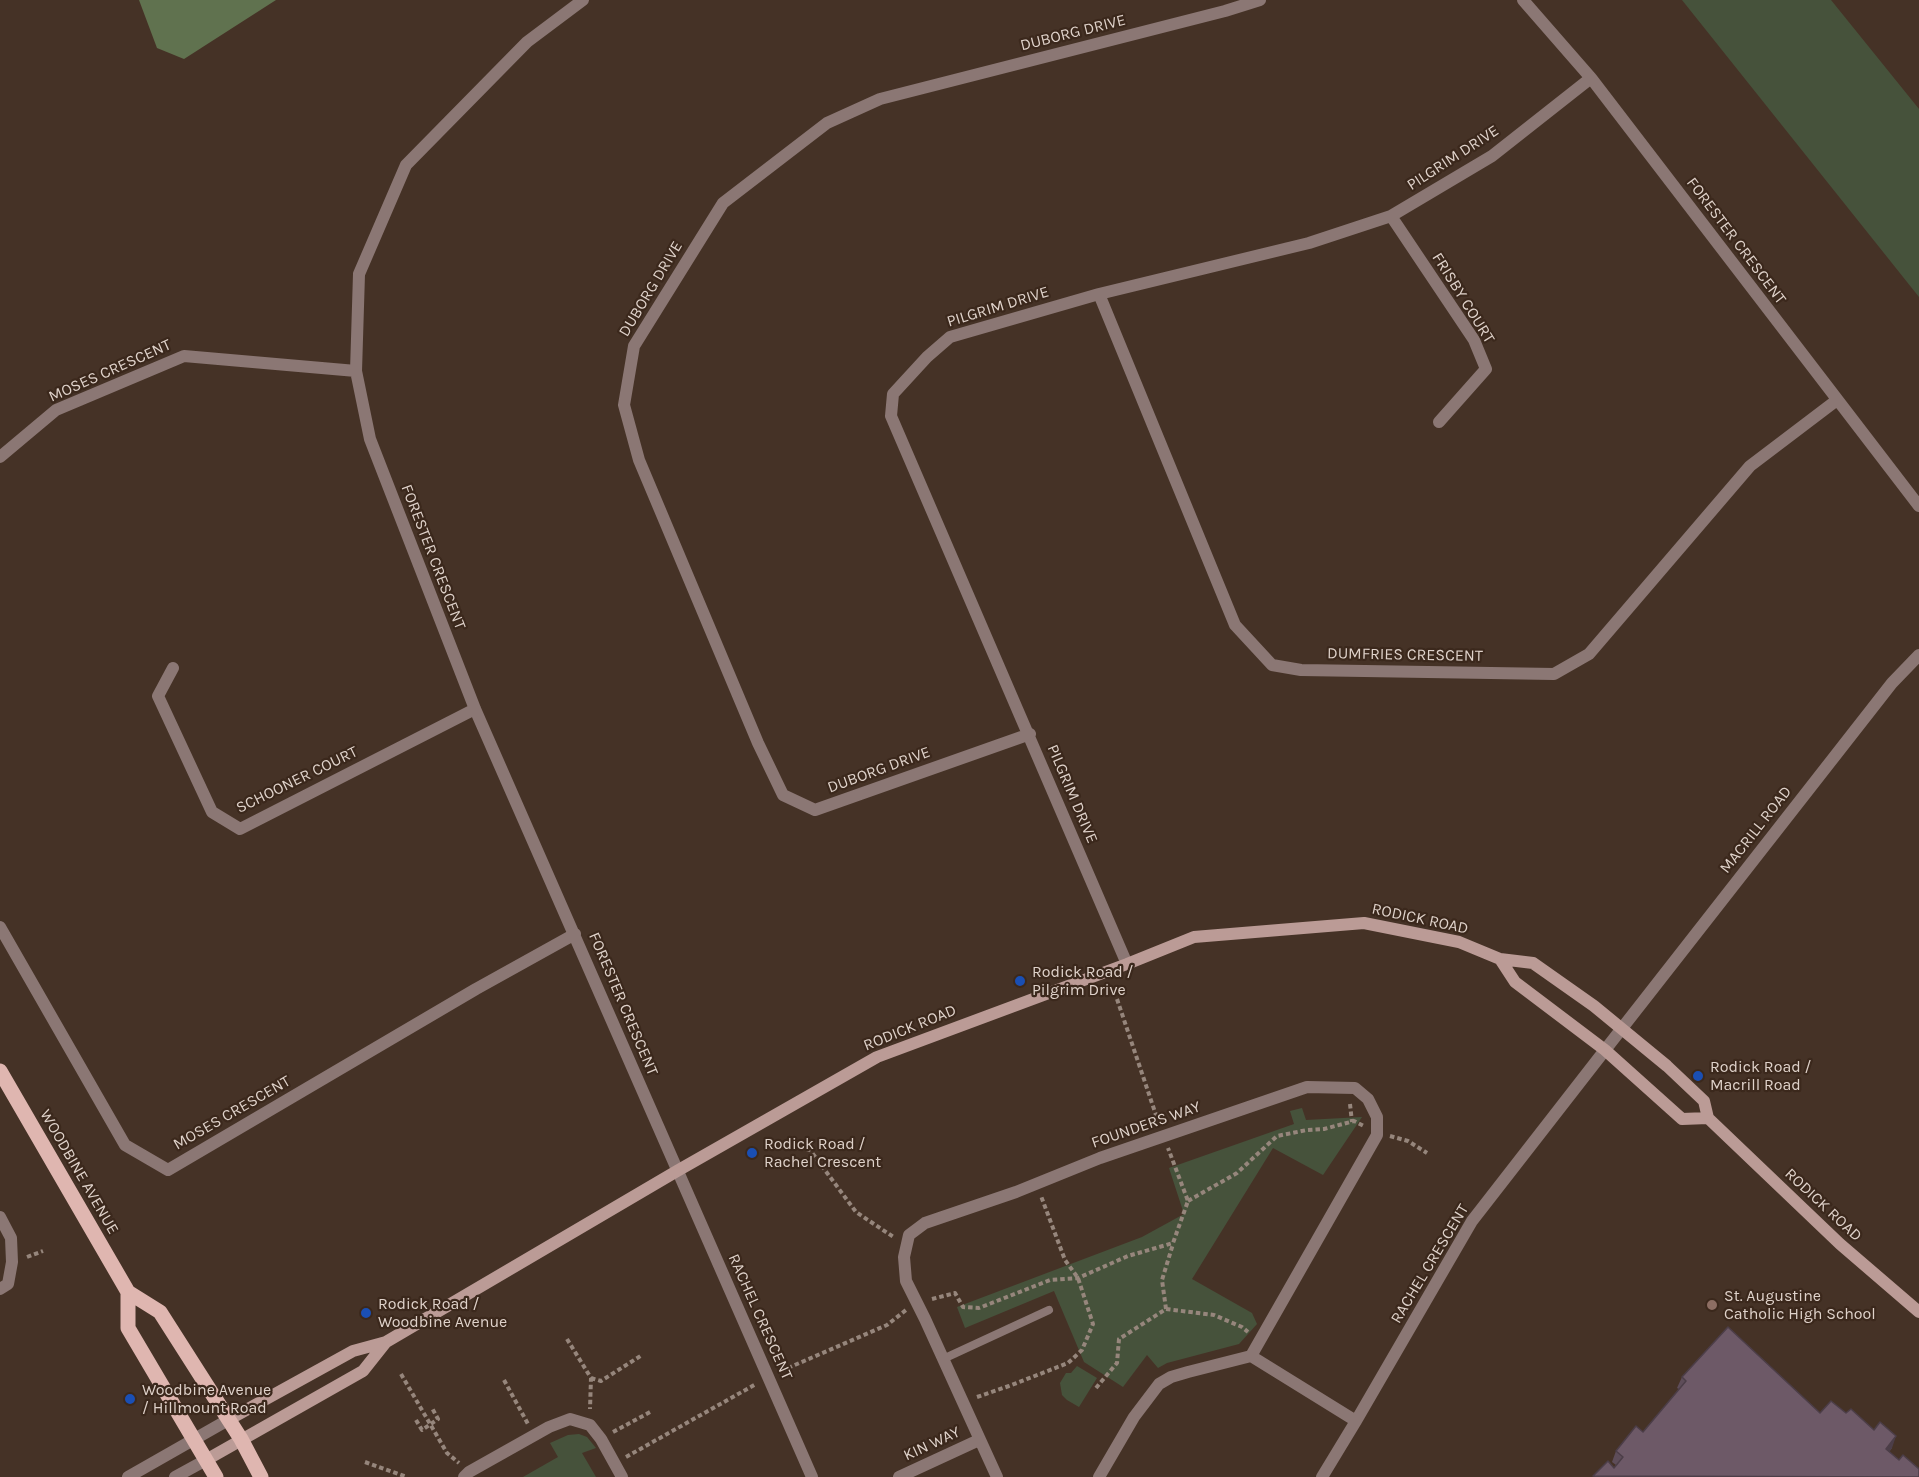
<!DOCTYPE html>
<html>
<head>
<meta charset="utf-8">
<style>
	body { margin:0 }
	canvas { display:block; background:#453226 }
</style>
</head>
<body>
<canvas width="1919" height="1477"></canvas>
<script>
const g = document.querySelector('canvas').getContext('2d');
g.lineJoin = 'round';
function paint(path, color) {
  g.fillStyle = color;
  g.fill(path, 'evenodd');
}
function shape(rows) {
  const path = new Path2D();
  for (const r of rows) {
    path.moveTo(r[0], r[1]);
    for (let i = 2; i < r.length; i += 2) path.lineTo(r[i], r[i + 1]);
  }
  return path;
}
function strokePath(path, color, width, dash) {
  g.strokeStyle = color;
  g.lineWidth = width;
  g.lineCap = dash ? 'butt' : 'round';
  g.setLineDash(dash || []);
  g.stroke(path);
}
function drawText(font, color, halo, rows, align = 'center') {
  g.font = font + ' Karla,sans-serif';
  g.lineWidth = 4.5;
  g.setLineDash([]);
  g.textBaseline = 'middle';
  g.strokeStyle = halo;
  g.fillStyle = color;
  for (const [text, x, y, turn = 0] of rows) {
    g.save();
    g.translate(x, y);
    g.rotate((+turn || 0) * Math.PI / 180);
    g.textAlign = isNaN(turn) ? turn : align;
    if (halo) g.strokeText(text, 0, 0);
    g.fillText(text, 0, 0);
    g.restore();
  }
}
paint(shape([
	[1682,0,1831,0,1919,109,1919,297],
	[1302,1108,1306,1120,1362,1117,1323,1175,1273,1148,1192,1279,1252,1313,1257,1324,1239,1344,1167,1363,1158,1368,1147,1355,1123,1387,1084,1362,1054,1291,965,1328,957,1307,1142,1237,1184,1214,1169,1168,1294,1124,1290,1111],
	[1077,1366,1097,1378,1079,1407,1067,1400,1062,1395,1060,1383,1066,1373,1071,1373],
	[579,1434,587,1437,596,1448,582,1453,596,1477,523,1477,558,1457,550,1443,568,1435]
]), '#46523b');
paint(shape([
	[139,0,276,0,184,59,157,48]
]), '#60724f');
strokePath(shape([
	[1117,999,1159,1124],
	[1350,1104,1352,1122],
	[1390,1136,1408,1141,1427,1153],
	[785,1144,810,1150,856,1212,895,1238],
	[1188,1201,1237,1173,1277,1136,1307,1130,1324,1129,1354,1121,1364,1126],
	[27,1257,43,1251],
	[932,1299,955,1293,963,1307,979,1308,1050,1280,1078,1278,1128,1256,1173,1243,1188,1201,1168,1148],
	[1166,1309,1162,1280,1173,1244],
	[567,1339,591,1378,590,1409],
	[781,1371,887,1325,906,1310],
	[401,1374,447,1453,459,1463],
	[591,1378,601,1381,642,1355],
	[504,1380,528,1424],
	[1096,1388,1117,1363,1119,1339,1166,1309,1214,1315,1242,1327,1248,1332],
	[977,1397,1009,1386,1068,1363,1082,1350,1093,1324,1078,1278,1065,1260,1041,1196],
	[416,1420,422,1430,438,1419,432,1408],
	[613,1432,652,1411],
	[626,1457,756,1384],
	[365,1462,407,1477]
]), '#96867c', 4, [4.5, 3]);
strokePath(shape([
	[943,1359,1049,1310]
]), '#8b7774', 8);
strokePath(shape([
	[583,0,527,42,406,165,359,274,356,371,370,439,475,709,812,1477],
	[1523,0,1591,78,1919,506],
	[1391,216,1474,340,1486,369,1439,422],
	[1099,294,1235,625,1272,665,1301,670,1554,674,1589,654,1750,466,1837,400],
	[0,457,56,410,184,356,356,371],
	[173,668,158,696,212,812,240,829,475,709],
	[1030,734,815,810,783,795,758,743,639,460,624,405,634,346,723,203,827,123,880,99,1225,11,1260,0],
	[0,927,125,1145,168,1170,476,989,575,934],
	[1127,964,891,416,893,394,927,357,950,337,1099,294,1309,243,1391,216,1492,156,1591,78],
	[0,1217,11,1238,12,1262,8,1284,0,1289],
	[128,1477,228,1420],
	[175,1477,206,1460],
	[464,1477,469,1472,549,1427,570,1419,590,1425,601,1439,622,1477],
	[899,1477,979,1440],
	[997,1477,925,1319,906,1281,904,1257,909,1235,925,1223,1016,1192,1100,1158,1307,1087,1355,1088,1368,1099,1377,1117,1377,1135,1251,1356],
	[1099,1477,1134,1417,1159,1384,1171,1377,1188,1372,1251,1356,1356,1421],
	[1322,1477,1356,1421,1472,1221,1605,1050]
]), '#8b7774', 12);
strokePath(shape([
	[1605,1050,1892,683,1919,655]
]), '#8b7774', 12);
strokePath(shape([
	[1500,959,1515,982,1605,1050,1682,1119,1708,1118],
	[228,1420,353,1351,386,1342,677,1171,877,1057,1127,964,1194,937,1364,923,1459,942,1500,959,1533,963,1594,1006,1667,1066,1704,1101,1708,1118,1840,1244,1919,1312],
	[206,1460,363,1371,386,1342]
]), '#bb9b96', 12);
strokePath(shape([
	[0,1071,128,1292,160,1312,241,1439,261,1477],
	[128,1292,128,1328,216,1477]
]), '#dfb6b0', 15);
paint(shape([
	[1682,1377,1820,1413,1846,1413,1892,1448,1889,1452,1919,1477,1593,1477,1614,1468,1616,1465,1612,1462,1616,1451,1643,1432,1679,1389,1677,1388]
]), '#5e4d59');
paint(shape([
	[1896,1436,1892,1448,1882,1461,1886,1449]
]), '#4c3e48');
const building = shape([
	[1728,1327,1820,1413,1831,1401,1846,1413,1851,1409,1874,1430,1880,1422,1896,1436,1886,1449,1899,1460,1903,1455,1919,1469,1919,1477,1593,1476,1608,1461,1614,1468,1623,1457,1616,1451,1636,1426,1643,1432,1686,1381,1682,1377,1728,1327]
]);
paint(building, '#6d5967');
strokePath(building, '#4c3e48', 1.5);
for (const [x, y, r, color] of [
	[1020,981,6,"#1a4fb4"],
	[1698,1076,6,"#1a4fb4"],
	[752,1153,6,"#1a4fb4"],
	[1712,1305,6,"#8d6e63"],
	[366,1313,6,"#1a4fb4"],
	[130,1399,6,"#1a4fb4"]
]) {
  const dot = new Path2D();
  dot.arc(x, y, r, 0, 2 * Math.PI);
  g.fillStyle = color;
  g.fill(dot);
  strokePath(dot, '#3b281c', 2);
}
drawText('16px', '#dfd2ca', '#3b281c', [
	["DUBORG DRIVE",1073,33,-14],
	["PILGRIM DRIVE",1453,158,-33],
	["FORESTER CRESCENT",1736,241,53],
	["DUBORG DRIVE",651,289,-59],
	["FRISBY COURT",1463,298,58],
	["PILGRIM DRIVE",998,307,-17],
	["MOSES CRESCENT",110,371,-24],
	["FORESTER CRESCENT",433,557,69],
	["DUMFRIES CRESCENT",1405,655,1],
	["DUBORG DRIVE",879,770,-20],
	["SCHOONER COURT",297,780,-26],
	["PILGRIM DRIVE",1072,794,67],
	["MACRILL ROAD",1756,830,-52],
	["RODICK ROAD",1420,919,12],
	["FORESTER CRESCENT",623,1004,67],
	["RODICK ROAD",910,1028,-22],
	["MOSES CRESCENT",232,1113,-30],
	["FOUNDERS WAY",1146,1125,-19],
	["WOODBINE AVENUE",79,1172,60],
	["RODICK ROAD",1823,1205,43],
	["RACHEL CRESCENT",1430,1264,-59],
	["RACHEL CRESCENT",760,1317,66],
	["KIN WAY",932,1444,-25]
]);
drawText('16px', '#dfd2ca', '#3b281c', [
	["Rodick Road /",1032,972],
	["Pilgrim Drive",1032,990],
	["Rodick Road /",1710,1067],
	["Macrill Road",1710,1085],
	["Rodick Road /",764,1144],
	["Rachel Crescent",764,1162],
	["St. Augustine",1724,1296],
	["Catholic High School",1724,1314],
	["Rodick Road /",378,1304],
	["Woodbine Avenue",378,1322],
	["Woodbine Avenue",142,1390],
	["/ Hillmount Road",142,1408]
], 'left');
</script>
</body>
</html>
